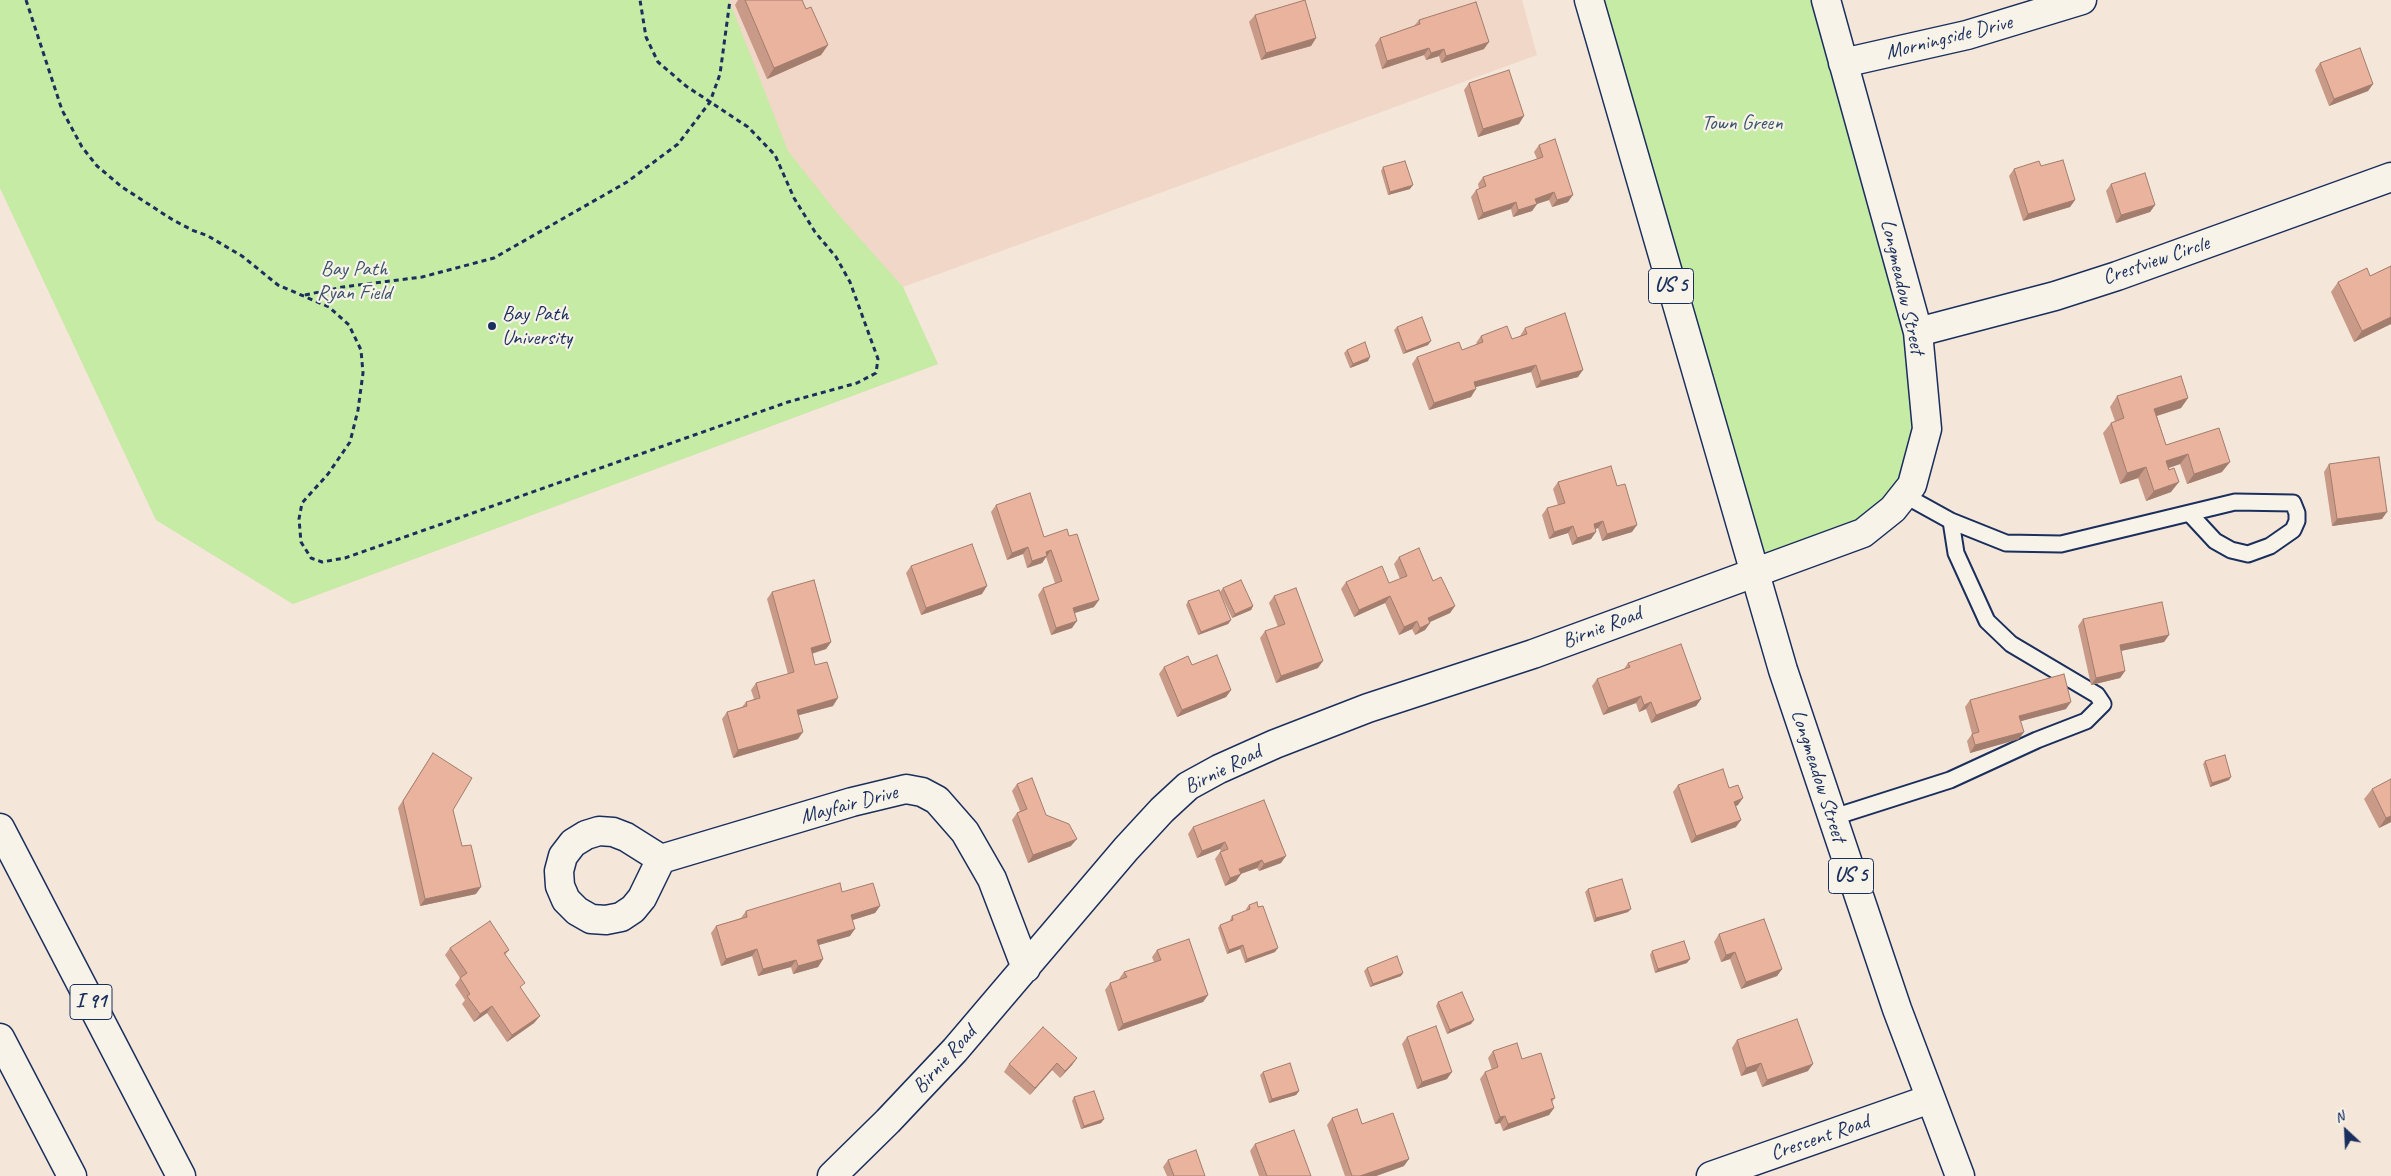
<!DOCTYPE html>
<html>
<head>
<meta charset="utf-8">
<style>
	body { margin:0 }
	#map { position:relative; width:2391px; height:1176px; overflow:hidden; background:#f4e6d9; font-family:Caveat,sans-serif }
	canvas { display:block }
	.north { position:absolute; left:2321px; top:1106px; width:50px; height:50px; -webkit-text-stroke:4px #f7f3e8; paint-order:stroke; rotate:335deg; font-size:14px; font-weight:700; line-height:20px; text-align:center; color:#1b2f5e }
	.north::after { content:''; display:block; margin:auto; width:18px; height:22px; background:#1b2f5e; clip-path:polygon(50% 0,100% 100%,50% 72%,0 100%) }
</style>
</head>
<body>
<div id="map">
<canvas width="2391" height="1176"></canvas>
<div class="north">N</div>
</div>
<script>
const g = document.querySelector('canvas').getContext('2d');
g.lineJoin = 'round';
function paint(path, color) {
  g.fillStyle = color;
  g.fill(path, 'evenodd');
}
function shape(rows) {
  const path = new Path2D();
  for (const r of rows) {
    path.moveTo(r[0], r[1]);
    for (let i = 2; i < r.length; i += 2) path.lineTo(r[i], r[i + 1]);
  }
  return path;
}
function strokePath(path, color, width, dash) {
  g.strokeStyle = color;
  g.lineWidth = width;
  g.lineCap = dash ? 'butt' : 'round';
  g.setLineDash(dash || []);
  g.stroke(path);
}
function drawText(font, color, halo, rows, align = 'center') {
  g.font = font + ' Caveat,sans-serif';
  g.lineWidth = 4.5;
  g.setLineDash([]);
  g.textBaseline = 'middle';
  g.strokeStyle = halo;
  g.fillStyle = color;
  for (const [text, x, y, turn = 0] of rows) {
    g.save();
    g.translate(x, y);
    g.rotate((+turn || 0) * Math.PI / 180);
    g.textAlign = isNaN(turn) ? turn : align;
    if (halo) g.strokeText(text, 0, 0);
    g.fillText(text, 0, 0);
    g.restore();
  }
}
paint(shape([
	[0,0,1522,0,1537,55,903,287,938,364,293,604,156,520,0,188]
]), '#f1d7c7');
paint(shape([
	[0,0,729,0,788,151,837,213,903,287,938,364,293,604,156,520,0,188],
	[1589,0,1826,0,1927,429,1893,509,1754,571]
]), '#c5eba5');
const service = shape([
	[1904,495,1951,521,2006,543,2061,544,2235,502,2293,503,2297,513,2297,521,2293,530,2270,546,2248,554,2231,550,2215,541,2190,514],
	[1831,818,1950,780,2037,740,2086,721,2103,704,2097,695,2011,644,1987,621,1956,553,1951,521]
]);
const minor = shape([
	[1843,63,1967,35,2082,0],
	[1918,332,2055,296,2117,276,2391,177],
	[661,859,642,898,633,909,621,917,606,920,591,919,577,911,566,900,560,886,559,871,563,856,573,843,586,835,599,831,613,832,626,837,661,859,852,802,906,789,922,792,937,800,965,832,992,879,1026,968],
	[832,1176,888,1121,955,1050,1126,849,1162,810,1188,786,1219,769,1275,744,1368,708,1533,654,1863,533,1893,509,1912,485,1927,429,1918,332,1826,0],
	[1711,1176,1930,1099]
]);
const primary = shape([
	[1589,0,1783,670,1897,1009,1960,1176]
]);
const motorway = shape([
	[0,828,181,1176],
	[0,1038,72,1176]
]);
strokePath(service, '#1b2f5e', 19);
strokePath(minor, '#1b2f5e', 31);
strokePath(primary, '#1b2f5e', 31);
strokePath(motorway, '#1b2f5e', 31);
strokePath(shape([
	[26,0,62,110,82,147,97,166,122,187,173,220,192,230,208,236,242,256,278,285,329,307,349,325,361,350,363,373,358,410,350,442,328,474,302,503,299,519,301,542,311,558,322,562,345,558,788,402,857,383,876,373,878,359,850,282,836,257,815,232,794,198,775,155,748,127,686,86,658,62,646,37,640,0],
	[305,295,343,287,422,277,494,258,627,182,678,144,710,102,720,74,730,0]
]), '#1b2f5e', 3, [5, 4]);
strokePath(service, '#f7f3e8', 15);
strokePath(minor, '#f7f3e8', 28);
strokePath(primary, '#f7f3e8', 28);
strokePath(motorway, '#f7f3e8', 28);
paint(shape([
	[738,0,802,0,806,9,828,45,821,55,767,79,735,5],
	[1255,15,1316,38,1311,46,1261,60,1249,22],
	[1419,20,1484,49,1441,63,1439,56,1426,60,1424,55,1382,69,1375,45,1380,38,1414,26],
	[2320,63,2373,84,2368,91,2329,106,2315,70],
	[1469,83,1519,124,1478,137,1464,90],
	[1539,145,1568,202,1552,207,1549,200,1537,204,1532,211,1513,217,1511,209,1478,220,1471,197,1476,190,1479,189,1478,184,1483,177,1537,159,1534,152],
	[2041,166,2075,200,2070,207,2023,221,2009,176,2014,169],
	[1383,167,1410,189,1388,195,1381,171],
	[2111,184,2155,205,2150,212,2116,223,2106,191],
	[2391,266,2391,324,2354,342,2331,292,2338,282,2370,276],
	[1397,327,1428,345,1403,354,1394,330],
	[1525,328,1578,377,1536,388,1531,372,1475,387,1471,397,1429,410,1412,364,1417,357,1462,350,1477,344,1476,343,1481,336,1512,339,1520,337,1520,336],
	[1347,350,1368,361,1350,368,1344,353],
	[2117,396,2188,398,2181,408,2157,416,2166,445,2219,428,2222,472,2187,484,2180,464,2169,468,2171,492,2146,501,2138,478,2120,484,2103,433,2111,423,2115,421,2110,407],
	[2329,464,2382,519,2332,526,2324,472],
	[1558,482,1617,486,1632,532,1602,541,1598,528,1596,529,1591,539,1572,545,1568,533,1549,539,1542,515,1547,508,1558,505,1553,489],
	[996,505,1044,537,1094,607,1075,613,1072,628,1051,635,1038,595,1043,588,1055,583,1046,557,1042,563,1027,568,1023,554,1007,560,991,512],
	[1399,557,1433,581,1455,606,1450,613,1430,622,1430,623,1425,630,1415,635,1412,629,1399,635,1385,603,1354,617,1341,589,1346,582,1389,583,1400,579,1394,564],
	[911,566,982,594,921,615,906,573],
	[1223,588,1253,606,1251,610,1232,618,1220,592],
	[772,592,831,642,826,649,812,654,815,665,833,706,799,715,798,739,733,758,722,719,727,712,742,707,746,702,754,699,751,690,756,683,788,674,767,599],
	[1274,596,1318,668,1276,683,1260,638,1265,631,1278,627,1269,603],
	[1188,601,1231,620,1228,624,1198,635,1186,605],
	[2083,619,2169,635,2164,642,2121,651,2125,671,2120,678,2091,685,2078,626],
	[1628,663,1701,699,1696,706,1651,723,1646,709,1639,712,1636,703,1603,715,1592,686,1597,679,1624,669],
	[1192,665,1231,690,1226,697,1177,717,1159,674,1164,667],
	[1970,700,2066,709,2021,721,2019,739,1970,753,1967,741,1972,734,1965,707],
	[433,753,453,810,462,846,476,894,420,906,398,808],
	[2205,761,2229,780,2210,787,2203,764],
	[1017,784,1046,815,1071,846,1028,863,1012,820,1017,813,1020,811,1012,791],
	[1678,785,1729,788,1738,805,1736,806,1736,827,1691,843,1673,792],
	[2372,789,2391,822,2379,828,2364,799],
	[1193,827,1281,863,1259,871,1257,868,1241,874,1236,881,1225,886,1215,859,1220,852,1221,851,1220,849,1197,858,1188,834],
	[1588,889,1628,912,1594,922,1585,892],
	[842,892,880,906,875,913,853,920,850,936,818,945,823,959,818,967,793,974,791,967,758,976,752,956,721,966,711,933,716,926,741,918,746,911],
	[1249,905,1275,952,1245,963,1240,949,1227,954,1218,928,1220,925,1230,921,1230,920,1232,916,1247,911,1246,909],
	[1719,934,1782,969,1777,976,1741,989,1730,959,1721,962,1714,942],
	[450,948,509,950,505,955,521,989,540,1016,534,1023,507,1042,487,1013,474,1022,462,1004,465,1000,455,985,460,978,445,955],
	[1157,950,1208,995,1203,1002,1118,1031,1105,990,1110,983,1120,980,1119,979,1124,972,1154,962,1152,957],
	[1652,951,1687,963,1655,973,1650,955],
	[1367,968,1401,976,1370,987,1364,971],
	[1438,1002,1471,1024,1447,1034,1436,1006],
	[1407,1037,1447,1079,1417,1089,1402,1044],
	[1737,1040,1808,1071,1762,1087,1756,1071,1741,1076,1732,1048],
	[1493,1051,1522,1059,1555,1098,1552,1102,1554,1108,1549,1115,1503,1131,1500,1123,1495,1124,1480,1079,1485,1072,1492,1070,1488,1058],
	[1077,1058,1072,1065,1060,1078,1052,1070,1030,1095,1004,1072,1009,1064],
	[1263,1072,1299,1091,1296,1095,1269,1103,1260,1075],
	[1074,1097,1104,1119,1101,1123,1081,1129,1072,1101],
	[1332,1118,1362,1124,1404,1166,1376,1176,1345,1176,1327,1125],
	[1255,1144,1311,1176,1259,1176,1250,1151],
	[1168,1160,1205,1176,1167,1176,1163,1167]
]), '#c89a87');
paint(shape([
	[1316,38,1311,46,1261,60,1266,53],
	[1489,42,1484,49,1441,63,1446,56],
	[828,45,821,55,767,79,774,68],
	[1429,48,1424,55,1382,69,1387,61],
	[1444,49,1439,56,1426,60,1431,53],
	[2373,84,2368,91,2329,106,2334,99],
	[1524,116,1519,124,1478,137,1483,129],
	[1413,185,1410,189,1388,195,1390,192],
	[1554,192,1549,200,1530,206,1535,199],
	[1573,195,1568,202,1552,207,1557,200],
	[2075,200,2070,207,2023,221,2028,214],
	[1516,202,1511,209,1478,220,1483,213],
	[1537,204,1532,211,1513,217,1518,210],
	[2155,205,2150,212,2116,223,2121,215],
	[2391,317,2391,324,2354,342,2362,331],
	[1431,341,1428,345,1403,354,1406,351],
	[1370,357,1368,361,1350,368,1353,364],
	[1536,365,1531,372,1469,389,1474,382],
	[1583,370,1578,377,1536,388,1541,381],
	[1476,389,1471,397,1429,410,1434,403],
	[2188,398,2181,408,2147,419,2154,409],
	[2188,454,2180,464,2159,471,2166,461],
	[2230,462,2222,472,2187,484,2194,474],
	[2146,467,2138,478,2120,484,2127,473],
	[2179,482,2171,492,2146,501,2154,491],
	[2387,512,2382,519,2332,526,2337,519],
	[1603,521,1598,528,1589,531,1594,524],
	[1637,525,1632,532,1602,541,1607,534],
	[1573,526,1568,533,1549,539,1554,532],
	[1596,532,1591,539,1572,545,1577,538],
	[1028,547,1023,554,1007,560,1012,553],
	[1051,550,1042,563,1027,568,1032,561,1046,552],
	[987,586,982,594,921,615,926,608],
	[1390,596,1385,603,1354,617,1359,610],
	[1099,600,1094,607,1068,615,1073,608],
	[1253,606,1251,610,1232,618,1235,614],
	[1455,606,1450,613,1423,625,1428,618],
	[1231,620,1228,624,1198,635,1201,632],
	[1077,621,1072,628,1051,635,1056,628],
	[1417,621,1412,629,1399,635,1404,627],
	[1430,623,1425,630,1415,635,1420,628],
	[2169,635,2164,642,2115,652,2120,645],
	[831,642,826,649,806,655,811,648],
	[1323,661,1318,668,1276,683,1281,676],
	[2125,671,2120,678,2091,685,2096,678],
	[1231,690,1226,697,1177,717,1182,710],
	[1641,696,1636,703,1603,715,1608,708],
	[838,698,833,706,792,717,797,710],
	[1701,699,1696,706,1651,723,1656,715],
	[1651,702,1646,709,1639,712,1644,705],
	[2071,702,2066,709,2014,723,2019,716],
	[803,732,798,739,733,758,738,750],
	[2024,732,2019,739,1970,753,1975,745],
	[2231,777,2229,780,2210,787,2212,783],
	[1743,798,1738,805,1729,809,1734,802],
	[2391,816,2391,822,2379,828,2386,818],
	[1741,820,1736,827,1691,843,1696,836],
	[1077,839,1071,846,1028,863,1033,855],
	[1225,842,1220,849,1197,858,1202,851],
	[1286,856,1281,863,1259,871,1264,864],
	[1262,860,1257,868,1234,876,1239,869],
	[1241,874,1236,881,1225,886,1230,878],
	[481,887,476,894,420,906,425,899],
	[880,906,875,913,846,922,851,915],
	[1631,909,1628,912,1594,922,1596,918],
	[855,929,850,936,812,947,817,940],
	[1243,945,1240,949,1227,954,1229,950],
	[1278,948,1275,952,1245,963,1247,959],
	[757,949,752,956,721,966,726,959],
	[1735,952,1730,959,1721,962,1726,955],
	[823,959,818,967,793,974,798,966],
	[1690,959,1687,963,1655,973,1658,969],
	[796,960,791,967,758,976,763,969],
	[1782,969,1777,976,1741,989,1746,982],
	[1403,973,1401,976,1370,987,1373,984],
	[1208,995,1203,1002,1118,1031,1123,1024],
	[492,1006,487,1013,474,1022,480,1014],
	[540,1016,534,1023,507,1042,512,1035],
	[1474,1020,1471,1024,1447,1034,1450,1030],
	[1077,1058,1072,1065,1060,1078,1065,1071],
	[1057,1063,1052,1070,1030,1095,1035,1088],
	[1761,1063,1756,1071,1741,1076,1746,1068],
	[1813,1064,1808,1071,1762,1087,1767,1080],
	[1452,1072,1447,1079,1417,1089,1422,1082],
	[1299,1091,1296,1095,1269,1103,1272,1099],
	[1554,1108,1549,1115,1503,1131,1508,1124],
	[1505,1116,1500,1123,1495,1124,1500,1117],
	[1104,1119,1101,1123,1081,1129,1084,1126],
	[1409,1159,1404,1166,1376,1176,1360,1176]
]), '#a37d6e');
const building = shape([
	[745,0,802,0,806,9,811,7,828,45,774,68,745,0],
	[1305,0,1316,38,1266,53,1255,15,1305,0],
	[1476,2,1489,42,1446,56,1444,49,1431,53,1429,48,1387,61,1380,38,1420,24,1419,20,1476,2],
	[2360,48,2373,84,2334,99,2320,63,2360,48],
	[1509,70,1524,116,1483,129,1469,83,1509,70],
	[1555,139,1573,195,1557,200,1554,192,1535,199,1537,204,1518,210,1516,202,1483,213,1476,190,1486,186,1483,177,1543,157,1539,145,1555,139],
	[2063,160,2075,200,2028,214,2014,169,2039,161,2041,166,2063,160],
	[1405,161,1413,185,1390,192,1383,167,1405,161],
	[2145,173,2155,205,2121,215,2111,184,2145,173],
	[2391,266,2391,317,2362,331,2338,282,2367,268,2370,276,2391,266],
	[1565,313,1583,370,1541,381,1536,365,1474,382,1476,389,1434,403,1417,357,1459,342,1462,350,1483,342,1481,336,1507,326,1512,339,1527,334,1525,328,1565,313],
	[1422,317,1431,341,1406,351,1397,327,1422,317],
	[1365,342,1370,357,1353,364,1347,350,1365,342],
	[2181,376,2188,398,2154,409,2166,445,2219,428,2230,462,2194,474,2188,454,2166,461,2169,470,2174,468,2179,482,2154,491,2146,467,2127,473,2111,423,2124,418,2117,396,2181,376],
	[2379,457,2387,512,2337,519,2329,464,2379,457],
	[1611,466,1617,486,1625,484,1637,525,1607,534,1603,521,1594,524,1596,532,1577,538,1573,526,1554,532,1547,508,1565,503,1558,482,1611,466],
	[1030,493,1044,537,1067,529,1069,536,1077,534,1099,600,1073,608,1077,621,1056,628,1043,588,1062,581,1051,550,1046,552,1047,556,1032,561,1028,547,1012,553,996,505,1030,493],
	[972,544,987,586,926,608,911,566,972,544],
	[1419,548,1433,581,1441,577,1455,606,1428,618,1430,623,1420,628,1417,621,1404,627,1390,596,1359,610,1346,582,1382,566,1389,583,1407,576,1399,557,1419,548],
	[814,580,831,642,811,648,815,665,827,662,838,698,797,710,803,732,738,750,727,712,747,706,746,702,760,698,756,683,794,672,772,592,814,580],
	[1241,580,1253,606,1235,614,1223,588,1241,580],
	[1296,588,1323,661,1281,676,1265,631,1285,624,1274,596,1296,588],
	[1219,590,1231,620,1201,632,1188,601,1219,590],
	[2162,602,2169,635,2120,645,2125,671,2096,678,2083,619,2162,602],
	[1681,644,1701,699,1656,715,1651,702,1644,705,1641,696,1608,708,1597,679,1630,667,1628,663,1681,644],
	[1217,655,1231,690,1182,710,1164,667,1188,656,1192,665,1217,655],
	[2064,674,2071,702,2019,716,2024,732,1975,745,1972,734,1979,732,1970,700,2064,674],
	[433,753,472,778,453,810,462,846,471,845,481,887,425,899,403,801,433,753],
	[2225,755,2231,777,2212,783,2205,761,2225,755],
	[1723,769,1729,788,1738,785,1743,798,1734,802,1741,820,1696,836,1678,785,1723,769],
	[1032,778,1046,815,1069,824,1077,839,1033,855,1017,813,1027,809,1017,784,1032,778],
	[2391,779,2391,816,2386,818,2372,789,2391,779],
	[1264,800,1286,856,1264,864,1262,860,1239,869,1241,874,1230,878,1220,852,1228,849,1225,842,1202,851,1193,827,1264,800],
	[1622,879,1631,909,1596,918,1588,889,1622,879],
	[840,883,842,892,873,883,880,906,851,915,855,929,817,940,823,959,798,966,796,960,763,969,757,949,726,959,716,926,747,917,746,911,840,883],
	[1257,902,1258,907,1263,906,1278,948,1247,959,1243,945,1229,950,1220,925,1233,920,1232,916,1250,909,1249,905,1257,902],
	[1764,919,1782,969,1746,982,1735,952,1726,955,1719,934,1764,919],
	[490,921,509,950,504,953,525,983,520,987,540,1016,512,1035,492,1006,480,1014,467,996,470,994,460,978,467,973,450,948,490,921],
	[1189,939,1208,995,1123,1024,1110,983,1127,977,1124,972,1161,960,1157,950,1189,939],
	[1684,941,1690,959,1658,969,1652,951,1684,941],
	[1397,956,1403,973,1373,984,1367,968,1397,956],
	[1462,992,1474,1020,1450,1030,1438,1002,1462,992],
	[1797,1019,1813,1064,1767,1080,1761,1063,1746,1068,1737,1040,1797,1019],
	[1436,1026,1452,1072,1422,1082,1407,1037,1436,1026],
	[1043,1027,1077,1058,1065,1071,1057,1063,1035,1088,1009,1064,1043,1027],
	[1517,1043,1522,1059,1541,1053,1555,1098,1551,1099,1554,1108,1508,1124,1505,1116,1500,1117,1485,1072,1498,1067,1493,1051,1517,1043],
	[1290,1063,1299,1091,1272,1099,1263,1072,1290,1063],
	[1094,1091,1104,1119,1084,1126,1074,1097,1094,1091],
	[1357,1109,1362,1124,1393,1113,1409,1159,1360,1176,1352,1176,1332,1118,1357,1109],
	[1294,1130,1311,1176,1267,1176,1255,1144,1294,1130],
	[1196,1150,1205,1176,1174,1176,1168,1160,1196,1150]
]);
paint(building, '#e9b39d');
strokePath(building, '#a37d6e', 1);
for (const [x, y, r, color] of [
	[492,326,5,"#1b2f5e"]
]) {
  const dot = new Path2D();
  dot.arc(x, y, r, 0, 2 * Math.PI);
  g.fillStyle = color;
  g.fill(dot);
  strokePath(dot, '#f7f3e8', 2);
}
for (const [x, y, w] of [
	[1671,286,45],
	[1851,876,45],
	[91,1002,42]
]) {
  const box = new Path2D();
  box.roundRect(x - w / 2, y - 17.5, w, 35, 4);
  g.fillStyle = '#f7f3e8';
  g.fill(box);
  strokePath(box, '#1b2f5e', 1);
}
drawText('bold 20px', '#1b2f5e', null, [
	["US 5",1671,286],
	["US 5",1851,876],
	["I 91",91,1002]
]);
drawText('21px', '#1b2f5e', '#f7f3e8', [
	["Morningside Drive",1949,38,-14],
	["Crestview Circle",2156,261,-19],
	["Longmeadow Street",1902,287,77],
	["Birnie Road",1602,628,-21],
	["Birnie Road",1223,770,-27],
	["Longmeadow Street",1818,776,72],
	["Mayfair Drive",849,805,-15],
	["Birnie Road",945,1060,-48],
	["Crescent Road",1820,1138,-19]
]);
drawText('21px', '#3d556c', '#f7f3e8', [
	["Town Green",1742,123],
	["Bay Path",354,269],
	["Ryan Field",354,293]
]);
drawText('21px', '#1b2f5e', '#f7f3e8', [
	["Bay Path",502,314],
	["University",502,338]
], 'left');
</script>
</body>
</html>
